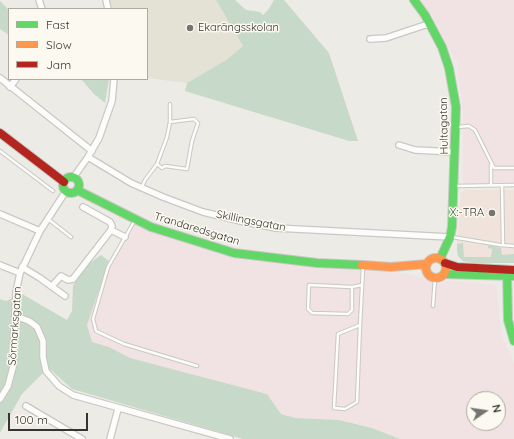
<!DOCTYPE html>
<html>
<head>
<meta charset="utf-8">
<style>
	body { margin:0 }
	#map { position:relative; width:514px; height:439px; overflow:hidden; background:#ecebe6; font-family:Quicksand,sans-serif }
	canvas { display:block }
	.legend { position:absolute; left:8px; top:8px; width:140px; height:72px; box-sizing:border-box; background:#fcfaf0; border:1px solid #adaba4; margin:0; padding:5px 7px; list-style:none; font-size:12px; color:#363431 }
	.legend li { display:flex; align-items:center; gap:8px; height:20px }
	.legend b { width:20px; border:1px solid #adaba4 }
	.north { position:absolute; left:466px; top:391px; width:40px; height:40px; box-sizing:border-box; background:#fcfaf0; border:1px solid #adaba4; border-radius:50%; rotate:77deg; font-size:11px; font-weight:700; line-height:16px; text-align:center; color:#363431 }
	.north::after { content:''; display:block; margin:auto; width:14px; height:18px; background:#767470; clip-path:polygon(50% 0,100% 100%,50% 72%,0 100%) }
	.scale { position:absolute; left:8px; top:413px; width:80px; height:18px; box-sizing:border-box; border:2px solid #363431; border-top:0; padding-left:5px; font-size:12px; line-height:14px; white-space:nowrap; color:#363431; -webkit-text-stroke:3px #fcfaf0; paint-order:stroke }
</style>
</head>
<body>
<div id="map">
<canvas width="514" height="439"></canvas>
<ul class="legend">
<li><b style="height:5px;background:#63d668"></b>Fast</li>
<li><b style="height:5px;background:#ff974d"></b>Slow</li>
<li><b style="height:5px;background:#b3261e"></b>Jam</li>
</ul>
<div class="north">N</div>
<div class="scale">100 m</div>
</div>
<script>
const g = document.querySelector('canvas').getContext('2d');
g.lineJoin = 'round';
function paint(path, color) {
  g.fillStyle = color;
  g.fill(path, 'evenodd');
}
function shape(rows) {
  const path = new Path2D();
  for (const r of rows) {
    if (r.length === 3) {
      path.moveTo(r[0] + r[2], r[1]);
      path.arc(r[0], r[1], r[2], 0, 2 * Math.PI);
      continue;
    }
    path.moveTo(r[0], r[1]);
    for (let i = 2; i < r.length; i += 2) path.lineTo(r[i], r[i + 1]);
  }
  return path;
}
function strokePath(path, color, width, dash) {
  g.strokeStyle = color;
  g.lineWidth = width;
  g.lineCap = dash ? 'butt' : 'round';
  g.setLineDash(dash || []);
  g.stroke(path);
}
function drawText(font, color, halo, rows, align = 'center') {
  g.font = font + ' Quicksand,sans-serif';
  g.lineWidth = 3;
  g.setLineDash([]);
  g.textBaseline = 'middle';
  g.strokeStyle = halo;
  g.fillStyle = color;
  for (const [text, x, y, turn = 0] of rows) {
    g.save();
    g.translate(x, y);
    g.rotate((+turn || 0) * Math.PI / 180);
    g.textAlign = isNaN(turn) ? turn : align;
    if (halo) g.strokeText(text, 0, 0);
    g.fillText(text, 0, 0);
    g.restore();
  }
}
paint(shape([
	[465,190,514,190,514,263,474,263,463,261,458,256,457,244,461,193]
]), '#f0e3db');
paint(shape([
	[421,0,514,0,514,183,464,184,463,181,463,110,457,67,459,66,458,60,455,60,432,15],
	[134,223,156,233,202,249,248,261,401,273,424,278,438,284,448,281,496,284,501,334,514,363,514,439,400,439,372,428,339,420,295,418,281,414,267,394,130,358,109,347,92,342,87,325,109,261],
	[474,399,498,399,498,423,474,423]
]), '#f1e2e3');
paint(shape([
	[110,0,216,0,243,46,226,60,187,83,147,78,147,9,112,9]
]), '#e4e1d5');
paint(shape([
	[216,0,235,0,246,10,260,12,263,15,268,10,274,0,284,0,329,53,358,141,349,141,185,91,187,83,226,60,243,46],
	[0,1,9,10,9,35,0,29],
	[81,79,109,79,105,103,94,94],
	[463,243,464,257,491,257,492,249,488,248,488,245,501,248,502,255,514,254,514,263,474,263,463,261,458,256,457,251,457,244],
	[101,255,109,261,87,325,92,342,109,347,130,358,267,394,281,414,295,418,339,420,372,428,400,439,243,439,72,389,51,370,42,374,22,394,0,433,0,299,6,301,22,294,67,320,72,311,73,285,86,266]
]), '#c7dac9');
const lane = shape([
	[170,122,170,104],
	[458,127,469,126,475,130,494,168,514,168],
	[0,151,53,191],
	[491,165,491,185],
	[502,185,503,245],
	[455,186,514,185],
	[142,187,145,180,157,164,167,137,170,122,194,119,198,123,192,141,187,169,165,166,162,168,157,164],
	[48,219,71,237],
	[135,220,108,267,93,319,96,331,124,344,197,366],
	[452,237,500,245,514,246],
	[352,287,352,310,348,314,312,313,308,309,309,285,352,287,362,285],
	[433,306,435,278],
	[360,325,338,334,334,408,345,409,357,402,360,325,363,268]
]);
const street = shape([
	[39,0,42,9],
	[106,0,108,9],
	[370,39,386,38,425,25,431,25],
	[0,78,92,151],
	[10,87,16,79],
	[399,145,415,150,455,152],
	[88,157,131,183,163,197,203,212,245,222,276,228,450,237],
	[73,178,88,157,99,138,112,101,114,79],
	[83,207,110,222,112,226,111,230,125,237],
	[0,214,40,231],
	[0,265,20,273],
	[22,267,40,278,65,296],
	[52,286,61,276,68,280,73,279,111,230],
	[15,316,29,321,37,327,43,341,43,357,46,371,59,386,73,395,230,439],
	[0,399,8,386,13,367,16,292,20,273,40,231,66,191],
	[26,406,82,439],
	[110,439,118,409]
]);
const fast = shape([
	[414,0,425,15,442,47,449,68,456,107,452,227,450,237,440,259],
	[71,185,8],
	[77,190,151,227,234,253,317,263,362,265],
	[507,270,508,320,514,341],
	[444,274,514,276]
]);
const slow = shape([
	[436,268,10],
	[362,265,391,267,427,264]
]);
const jam = shape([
	[0,133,64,182],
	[445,263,457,267,514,270]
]);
strokePath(lane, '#c9c8c4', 4.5);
strokePath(street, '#c9c8c4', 8);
strokePath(fast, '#c9c8c4', 10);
strokePath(slow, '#c9c8c4', 10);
strokePath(jam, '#c9c8c4', 10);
strokePath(lane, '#fcfcfb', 2.5);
strokePath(street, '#fcfcfb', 5.5);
strokePath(fast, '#63d668', 8);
strokePath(slow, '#ff974d', 8);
strokePath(jam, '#b3261e', 8);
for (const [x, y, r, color] of [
	[190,28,4,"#767470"],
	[492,213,4,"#767470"]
]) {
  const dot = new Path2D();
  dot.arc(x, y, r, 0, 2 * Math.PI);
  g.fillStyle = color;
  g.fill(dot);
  strokePath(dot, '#fcfaf0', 1.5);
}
drawText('11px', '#363431', '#fcfaf0', [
	["Ekarängsskolan",198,28],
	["X:-TRA",484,213,"right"]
], 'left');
drawText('11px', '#363431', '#fcfaf0', [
	["Hultagatan",444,126,-91],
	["Skillingsgatan",251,221,11],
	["Trandaredsgatan",197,229,17],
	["Sörmarksgatan",15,326,-86]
]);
</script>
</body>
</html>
